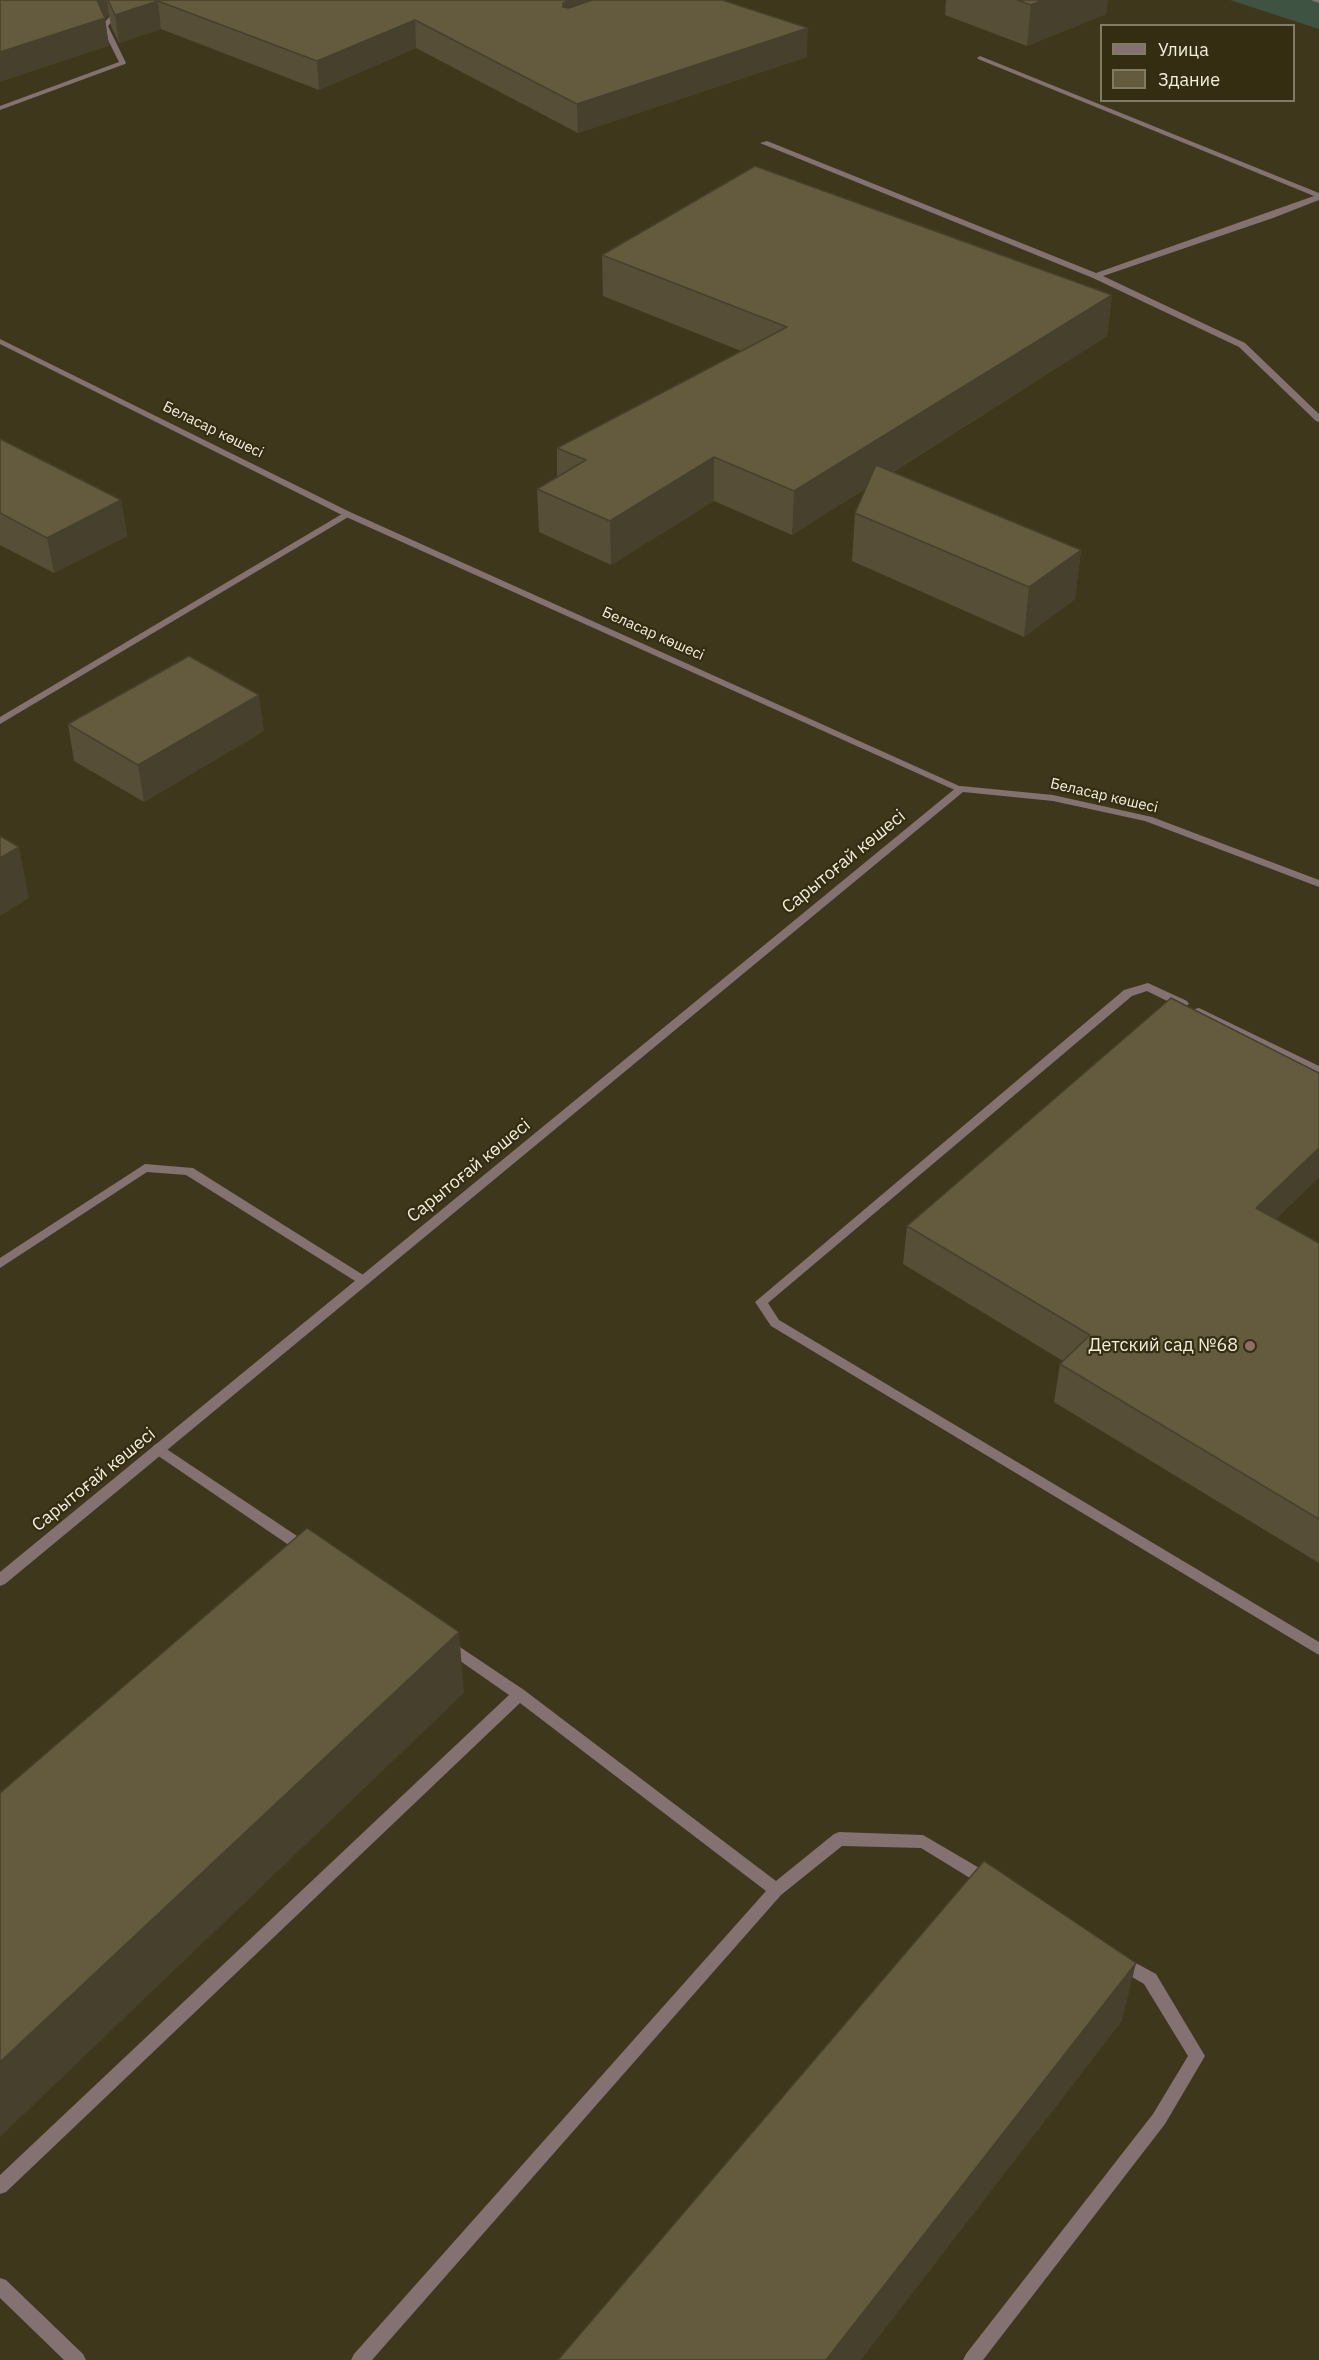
<!DOCTYPE html>
<html>
<head>
<meta charset="utf-8">
<style>
	body { margin:0 }
	#map { position:relative; width:1319px; height:2360px; overflow:hidden; background:#3f371c; font-family:"IBM Plex Sans",sans-serif }
	canvas { display:block }
	.legend { position:absolute; left:1100px; top:24px; width:195px; height:78px; box-sizing:border-box; background:#352d12; border:2px solid #817a64; margin:0; padding:8px 10px; list-style:none; font-size:18px; color:#f3eede }
	.legend li { display:flex; align-items:center; gap:12px; height:30px }
	.legend b { width:30px; border:2px solid #817a64 }
</style>
</head>
<body>
<div id="map">
<canvas width="1319" height="2360"></canvas>
<ul class="legend">
<li><b style="height:8px;background:#837271"></b>Улица</li>
<li><b style="height:16px;background:#645b3f"></b>Здание</li>
</ul>
</div>
<script>
const g = document.querySelector('canvas').getContext('2d');
g.lineJoin = 'round';
function paint(path, color) {
  g.fillStyle = color;
  g.fill(path, 'evenodd');
}
function shape(rows) {
  const path = new Path2D();
  for (const r of rows) {
    path.moveTo(r[0], r[1]);
    for (let i = 2; i < r.length; i += 2) path.lineTo(r[i], r[i + 1]);
  }
  return path;
}
function strokePath(path, color, width, dash) {
  g.strokeStyle = color;
  g.lineWidth = width;
  g.lineCap = dash ? 'butt' : 'round';
  g.setLineDash(dash || []);
  g.stroke(path);
}
function drawText(font, color, halo, rows, align = 'center') {
  g.font = font + ' "IBM Plex Sans",sans-serif';
  g.lineWidth = 4.5;
  g.setLineDash([]);
  g.textBaseline = 'middle';
  g.strokeStyle = halo;
  g.fillStyle = color;
  for (const [text, x, y, turn = 0] of rows) {
    g.save();
    g.translate(x, y);
    g.rotate((+turn || 0) * Math.PI / 180);
    g.textAlign = isNaN(turn) ? turn : align;
    if (halo) g.strokeText(text, 0, 0);
    g.fillText(text, 0, 0);
    g.restore();
  }
}
paint(shape([
	[1230,0,1319,0,1319,29]
]), '#3f5342');
paint(shape([
	[125,0,132,0,108,26,126,63,125,64,0,110,0,106,119,62,101,26,125,0],
	[980,56,1319,193,1319,200,1273,218,1103,276,1245,343,1319,414,1319,422,1316,421,1239,347,1093,278,760,143,767,141,1096,273,1314,196,978,59,977,58,980,56],
	[347,511,351,514,350,516,0,724,0,717,347,511],
	[1148,983,1187,1001,1189,1004,1183,1008,1179,1007,1147,991,1132,996,768,1303,779,1320,1319,1642,1319,1655,771,1326,755,1302,1124,990,1148,983],
	[1199,1008,1319,1066,1319,1075,1195,1015,1193,1012,1195,1009,1199,1008],
	[145,1164,193,1168,368,1278,370,1281,368,1284,360,1284,186,1175,147,1172,0,1268,0,1258,145,1164],
	[159,1444,309,1544,311,1548,309,1552,304,1553,299,1552,154,1453,152,1449,154,1445,159,1444],
	[448,1639,524,1690,776,1881,834,1834,839,1832,923,1835,993,1876,996,1881,993,1886,988,1888,983,1886,921,1848,842,1846,781,1895,372,2360,351,2360,354,2354,766,1891,520,1703,6,2192,0,2194,0,2175,509,1695,443,1649,441,1645,443,1641,448,1639],
	[1121,1955,1156,1974,1205,2056,1165,2124,983,2360,963,2360,966,2354,1153,2114,1188,2056,1144,1984,1115,1967,1113,1962,1115,1957,1121,1955],
	[0,2278,6,2280,83,2354,86,2360,64,2360,0,2298,0,2278]
]), '#837271');
paint(shape([
	[1312,0,1319,0,1319,3,1313,1,1312,0],
	[0,339,350,512,966,789,965,791,957,791,344,516,0,344,0,339]
]), '#837271');
paint(shape([
	[961,786,1053,795,1152,817,1319,880,1319,887,1145,821,1053,801,963,792,5,1584,0,1586,0,1572,957,787,961,786]
]), '#837271');
paint(shape([
	[0,0,722,0,807,57,578,133,416,48,319,90,161,29,119,43,111,26,109,14,105,19,109,46],
	[946,0,1108,0,1106,14,1027,46,945,15],
	[602,255,1112,295,1107,336,893,472,1081,550,1075,599,1024,637,852,561,855,513,865,489,792,535,714,501,611,565,539,532,537,489,557,477,557,448,741,351,603,296],
	[0,439,121,500,127,536,54,573,0,545],
	[68,724,264,731,144,802,74,761],
	[1319,1073,1319,1177,1276,1219,1319,1243,1319,1563,1054,1402,1060,1364,1063,1361,903,1264,907,1226]
]), '#564e36');
paint(shape([
	[96,0,107,0,109,14,105,19,109,46,0,82,0,52],
	[570,0,645,0,563,31,563,3],
	[1043,0,1108,0,1106,14,1027,46,1031,5],
	[158,1,161,29,119,43,115,15],
	[415,20,416,48,319,90,317,61],
	[808,28,807,57,578,133,577,104],
	[1112,295,1107,336,792,535,794,491],
	[714,457,714,501,611,565,610,521],
	[121,500,127,536,54,573,47,538],
	[1081,550,1075,599,1024,637,1029,587],
	[259,695,264,731,144,802,138,765],
	[19,847,29,898,0,916,0,858],
	[1319,1148,1319,1177,1248,1247,1256,1208],
	[459,1632,464,1693,0,2137,0,2062],
	[1136,1963,1122,2021,861,2360,826,2360]
]), '#46402c');
const building = shape([
	[0,0,97,0,105,18,0,52,0,0],
	[108,0,570,0,563,3,563,7,569,8,592,0,722,0,808,28,577,104,415,20,317,61,158,1,115,15,108,0],
	[1017,0,1043,0,1031,5,1017,0],
	[755,166,1112,295,794,491,714,457,610,521,537,489,586,460,557,448,787,327,602,255,755,166],
	[0,439,121,500,47,538,0,513,0,439],
	[876,465,1081,550,1029,587,855,513,876,465],
	[189,656,259,695,138,765,68,724,189,656],
	[0,836,19,847,0,858,0,836],
	[1171,998,1319,1073,1319,1148,1256,1208,1319,1243,1319,1519,1060,1364,1090,1335,907,1226,1171,998],
	[307,1528,459,1632,0,2062,0,1793,307,1528],
	[984,1861,1136,1963,826,2360,558,2360,984,1861]
]);
paint(building, '#645b3f');
strokePath(building, '#46402c', 1.5);
for (const [x, y, r, color] of [
	[1250,1346,6,"#8d6e63"]
]) {
  const dot = new Path2D();
  dot.arc(x, y, r, 0, 2 * Math.PI);
  g.fillStyle = color;
  g.fill(dot);
  strokePath(dot, '#352d12', 2);
}
drawText('15px', '#f3eede', '#352d12', [
	["Беласар көшесі",213,430,26],
	["Беласар көшесі",653,634,24],
	["Беласар көшесі",1104,796,13]
]);
drawText('18px', '#f3eede', '#352d12', [
	["Сарытоғай көшесі",844,862,-39],
	["Сарытоғай көшесі",469,1171,-39],
	["Сарытоғай көшесі",94,1480,-39]
]);
drawText('18px', '#f3eede', '#352d12', [
	["Детский сад №68",1238,1346]
], 'right');
</script>
</body>
</html>
